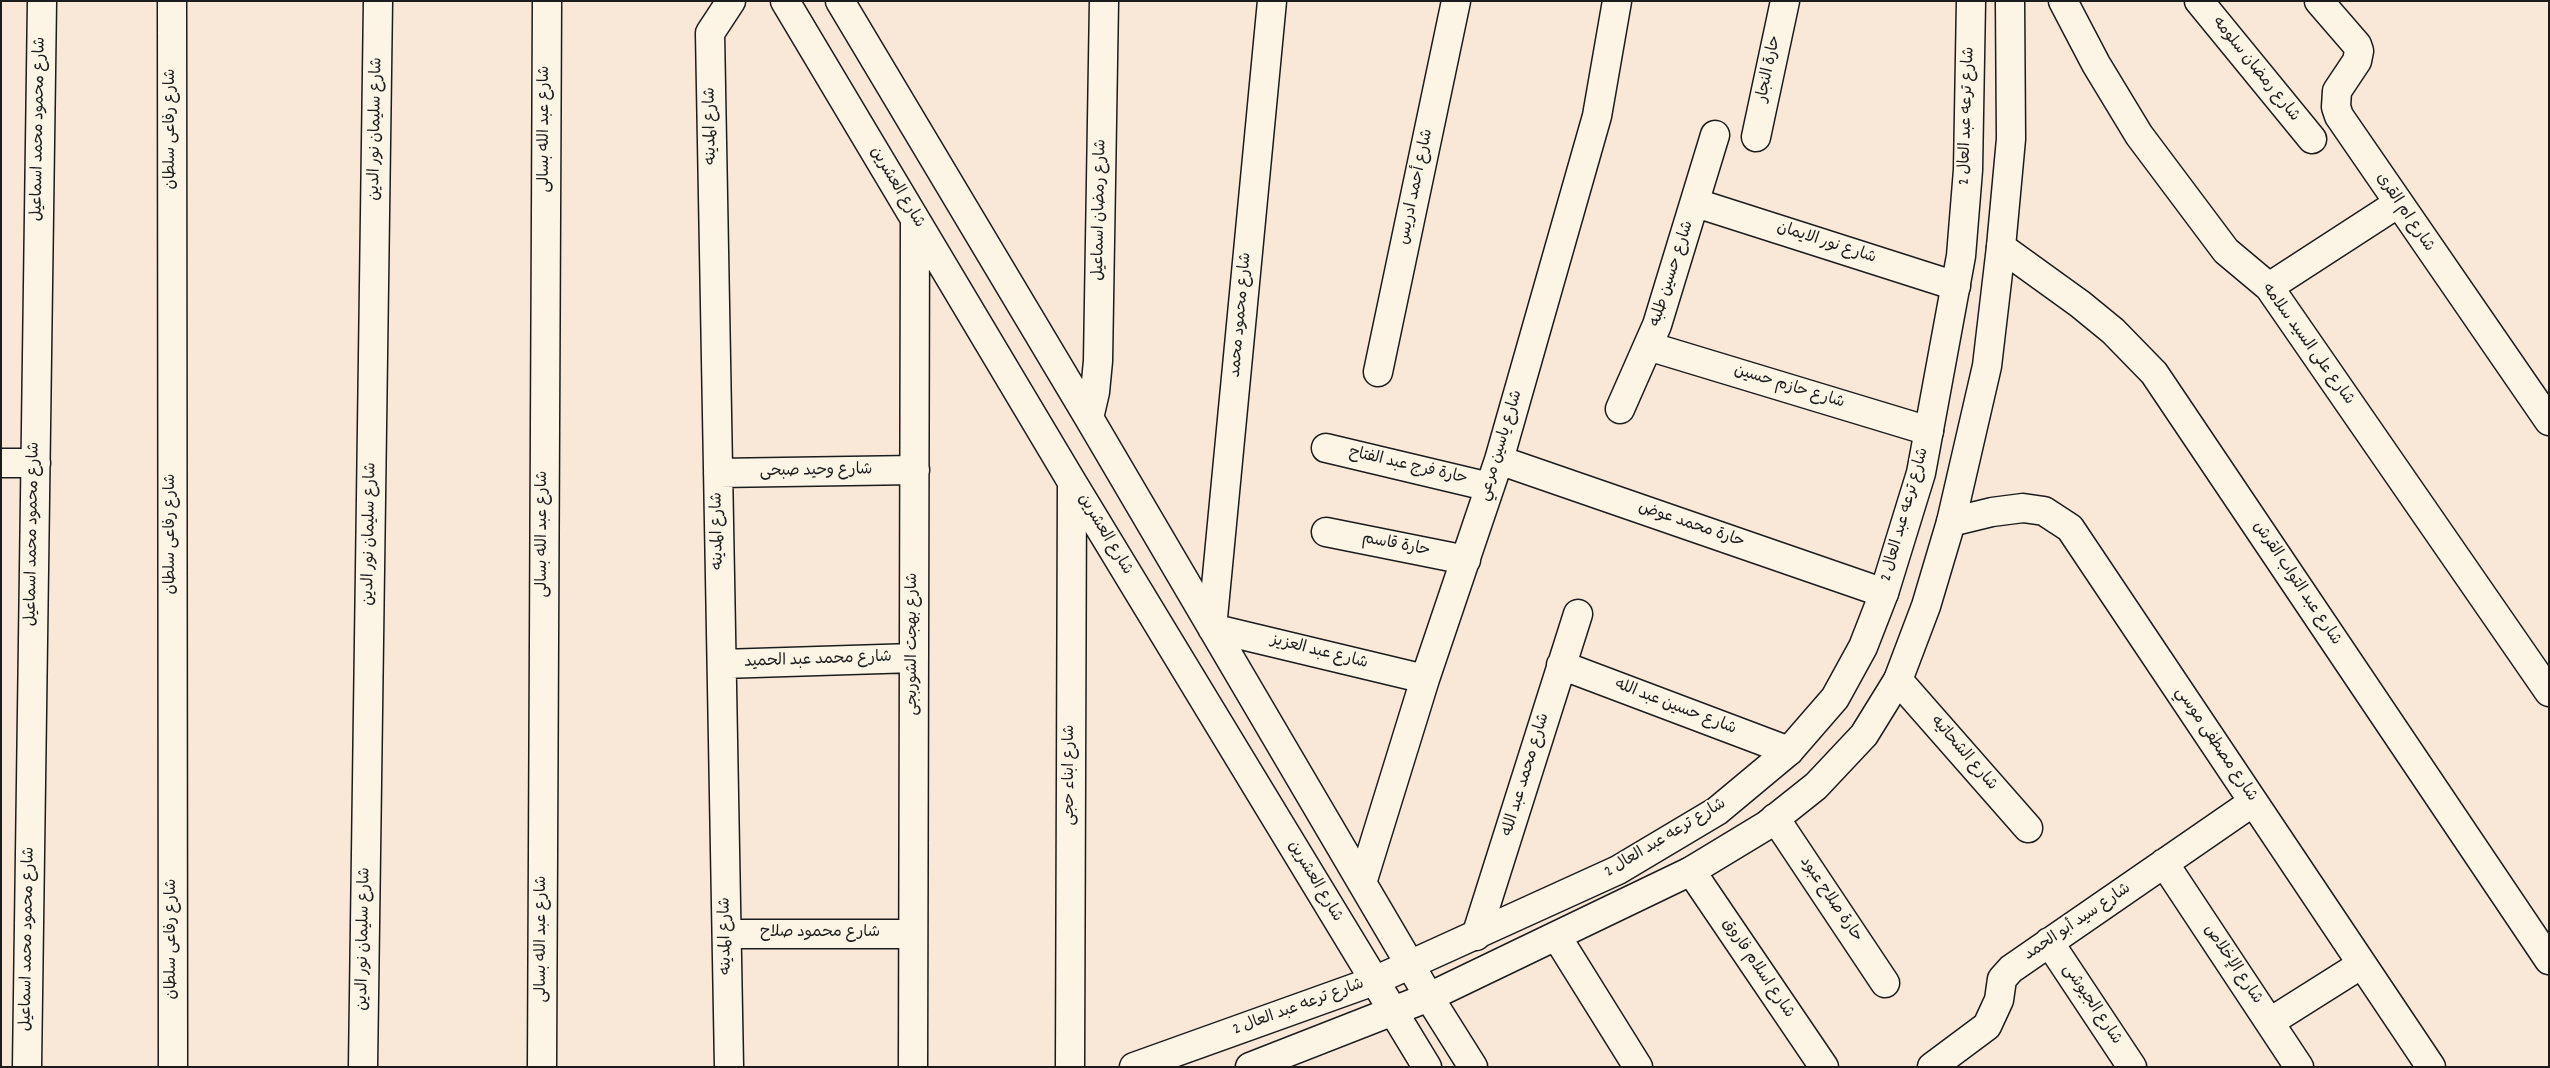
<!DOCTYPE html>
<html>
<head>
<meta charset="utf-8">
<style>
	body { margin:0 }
	#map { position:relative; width:2550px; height:1068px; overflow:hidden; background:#f9e8d7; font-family:Dekko,sans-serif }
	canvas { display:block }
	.frame { position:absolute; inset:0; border:2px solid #1c1c1c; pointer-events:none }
</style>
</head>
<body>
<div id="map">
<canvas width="2550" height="1068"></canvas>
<div class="frame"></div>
</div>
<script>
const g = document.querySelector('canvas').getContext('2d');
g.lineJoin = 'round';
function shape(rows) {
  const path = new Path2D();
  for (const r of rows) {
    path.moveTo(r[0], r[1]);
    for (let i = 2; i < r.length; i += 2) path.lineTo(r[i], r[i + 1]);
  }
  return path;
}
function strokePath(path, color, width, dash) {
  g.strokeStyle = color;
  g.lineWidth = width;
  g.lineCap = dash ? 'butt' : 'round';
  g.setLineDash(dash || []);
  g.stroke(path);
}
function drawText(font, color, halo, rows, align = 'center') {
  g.font = font + ' Dekko,"Playpen Sans Arabic",sans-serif';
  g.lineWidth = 4;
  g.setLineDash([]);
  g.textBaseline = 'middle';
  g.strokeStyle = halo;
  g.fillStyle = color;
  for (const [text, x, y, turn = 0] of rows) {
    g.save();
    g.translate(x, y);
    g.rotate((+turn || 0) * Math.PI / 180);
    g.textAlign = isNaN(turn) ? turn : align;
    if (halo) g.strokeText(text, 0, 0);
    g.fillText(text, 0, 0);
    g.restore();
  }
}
const street = shape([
	[172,1,173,1067],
	[785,1,1072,482,1427,1067],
	[840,1,1089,418,1429,997,1473,1067],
	[1272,1,1212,628,1425,679],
	[2063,1,2096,64,2139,135,2226,251,2269,287,2549,692],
	[2199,1,2312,139],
	[2319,1,2357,45,2359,51,2357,61,2337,91,2336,107,2339,116,2549,421],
	[1756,137,1785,1],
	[1696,203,1956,286],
	[2001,247,2080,304,2113,331,2154,373,2549,960],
	[2269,287,2397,204],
	[1648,346,1929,431],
	[1378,372,1456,1],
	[1620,409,1657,325,1715,135],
	[1089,418,1095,392,1098,361,1104,1],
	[1326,448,1490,487],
	[1499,460,1884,593],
	[1,463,36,463],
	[718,473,915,470],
	[1951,522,1992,512,2023,508,2044,511,2070,528,2431,1067],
	[1326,532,1466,560],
	[722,664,914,658],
	[1561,665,1789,751],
	[1898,680,2028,828],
	[1775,818,1885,983],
	[2164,863,2299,1067],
	[1691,871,1824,1067],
	[1362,883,1425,679,1499,460,1597,116,1617,1],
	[727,934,913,934],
	[1476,936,1578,614],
	[1557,937,1638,1067],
	[2049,942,2132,1067],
	[2270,1022,2362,964],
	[27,1067,42,1],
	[363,1067,378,1],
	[542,1067,547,1],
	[729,1067,710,33,731,1],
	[913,1067,915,221],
	[1070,1067,1072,483],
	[1932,1067,1987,1026,1999,1000,2002,979,2011,969,2253,802]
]);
const secondary = shape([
	[1134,1067,1374,981,1618,870,1717,811,1789,751,1835,698,1863,647,1884,593,1921,473,1961,256,1968,170,1971,1],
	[1250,1067,1429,997,1691,871,1767,825,1816,786,1864,735,1898,680,1926,606,1951,522,1987,366,2001,247,2011,139,2010,1]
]);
strokePath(street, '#1c1c1c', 31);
strokePath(secondary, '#1c1c1c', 31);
strokePath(street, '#fcf5e5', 28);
strokePath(secondary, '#fcf5e5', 28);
drawText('16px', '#1c1c1c', '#fcf5e5', [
	["حارة النجار",1770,69,-78],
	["شارع رمضان سلومه",2255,70,51],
	["شارع ترعه عبد العال 2",1968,116,-88],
	["شارع المدينه",712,126,-91],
	["شارع محمود محمد اسماعيل",40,129,-89],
	["شارع رفاعى سلطان",172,129,-90],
	["شارع سليمان نور الدين",377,129,-89],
	["شارع عبد الله بسالى",546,129,-90],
	["شارع أحمد ادريس",1417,187,-78],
	["شارع العشرين",896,188,59],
	["شارع رمضان اسماعيل",1101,210,-89],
	["شارع ام القرى",2404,213,56],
	["شارع نور الايمان",1826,244,18],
	["شارع حسين طلبه",1673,274,-72],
	["شارع محمود محمد",1242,315,-85],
	["شارع على السيد سلامه",2307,345,54],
	["شارع حازم حسين",1789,388,17],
	["شارع ياسين مرعي",1502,446,-73],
	["حارة فرج عبد الفتاح",1408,467,13],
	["شارع وحيد صبحى",816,472,-1],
	["شارع ترعه عبد العال 2",1906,515,-74],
	["حارة محمد عوض",1691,526,19],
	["شارع المدينه",719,531,-91],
	["شارع محمود محمد اسماعيل",34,534,-89],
	["شارع رفاعى سلطان",172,534,-90],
	["شارع سليمان نور الدين",371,534,-89],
	["شارع عبد الله بسالى",544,534,-90],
	["شارع العشرين",1104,535,59],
	["حارة قاسم",1396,546,11],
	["شارع عبد التواب القرش",2296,584,56],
	["شارع بهجت الشوربجى",914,644,-90],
	["شارع عبد العزيز",1319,653,14],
	["شارع محمد عبد الحميد",818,661,-2],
	["شارع حسين عبد الله",1675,708,21],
	["شارع مصطفى موسي",2215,745,56],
	["شارع الشحاتيه",1963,754,49],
	["شارع ابناء حجى",1071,775,-90],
	["شارع محمد عبد الله",1527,775,-73],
	["شارع ترعه عبد العال 2",1666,839,-31],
	["شارع العشرين",1314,882,59],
	["حارة صلاح عبود",1830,900,56],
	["شارع سيد أبو الحمد",2078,923,-34],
	["شارع محمود صلاح",820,934],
	["شارع المدينه",727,936,-91],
	["شارع محمود محمد اسماعيل",29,939,-89],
	["شارع رفاعى سلطان",173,939,-90],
	["شارع سليمان نور الدين",365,939,-89],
	["شارع عبد الله بسالى",543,939,-90],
	["شارع الإخلاص",2232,965,56],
	["شارع اسلام فاروق",1757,969,56],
	["شارع الجيوشى",2091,1005,56],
	["شارع ترعه عبد العال 2",1299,1008,-20]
]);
</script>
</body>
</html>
